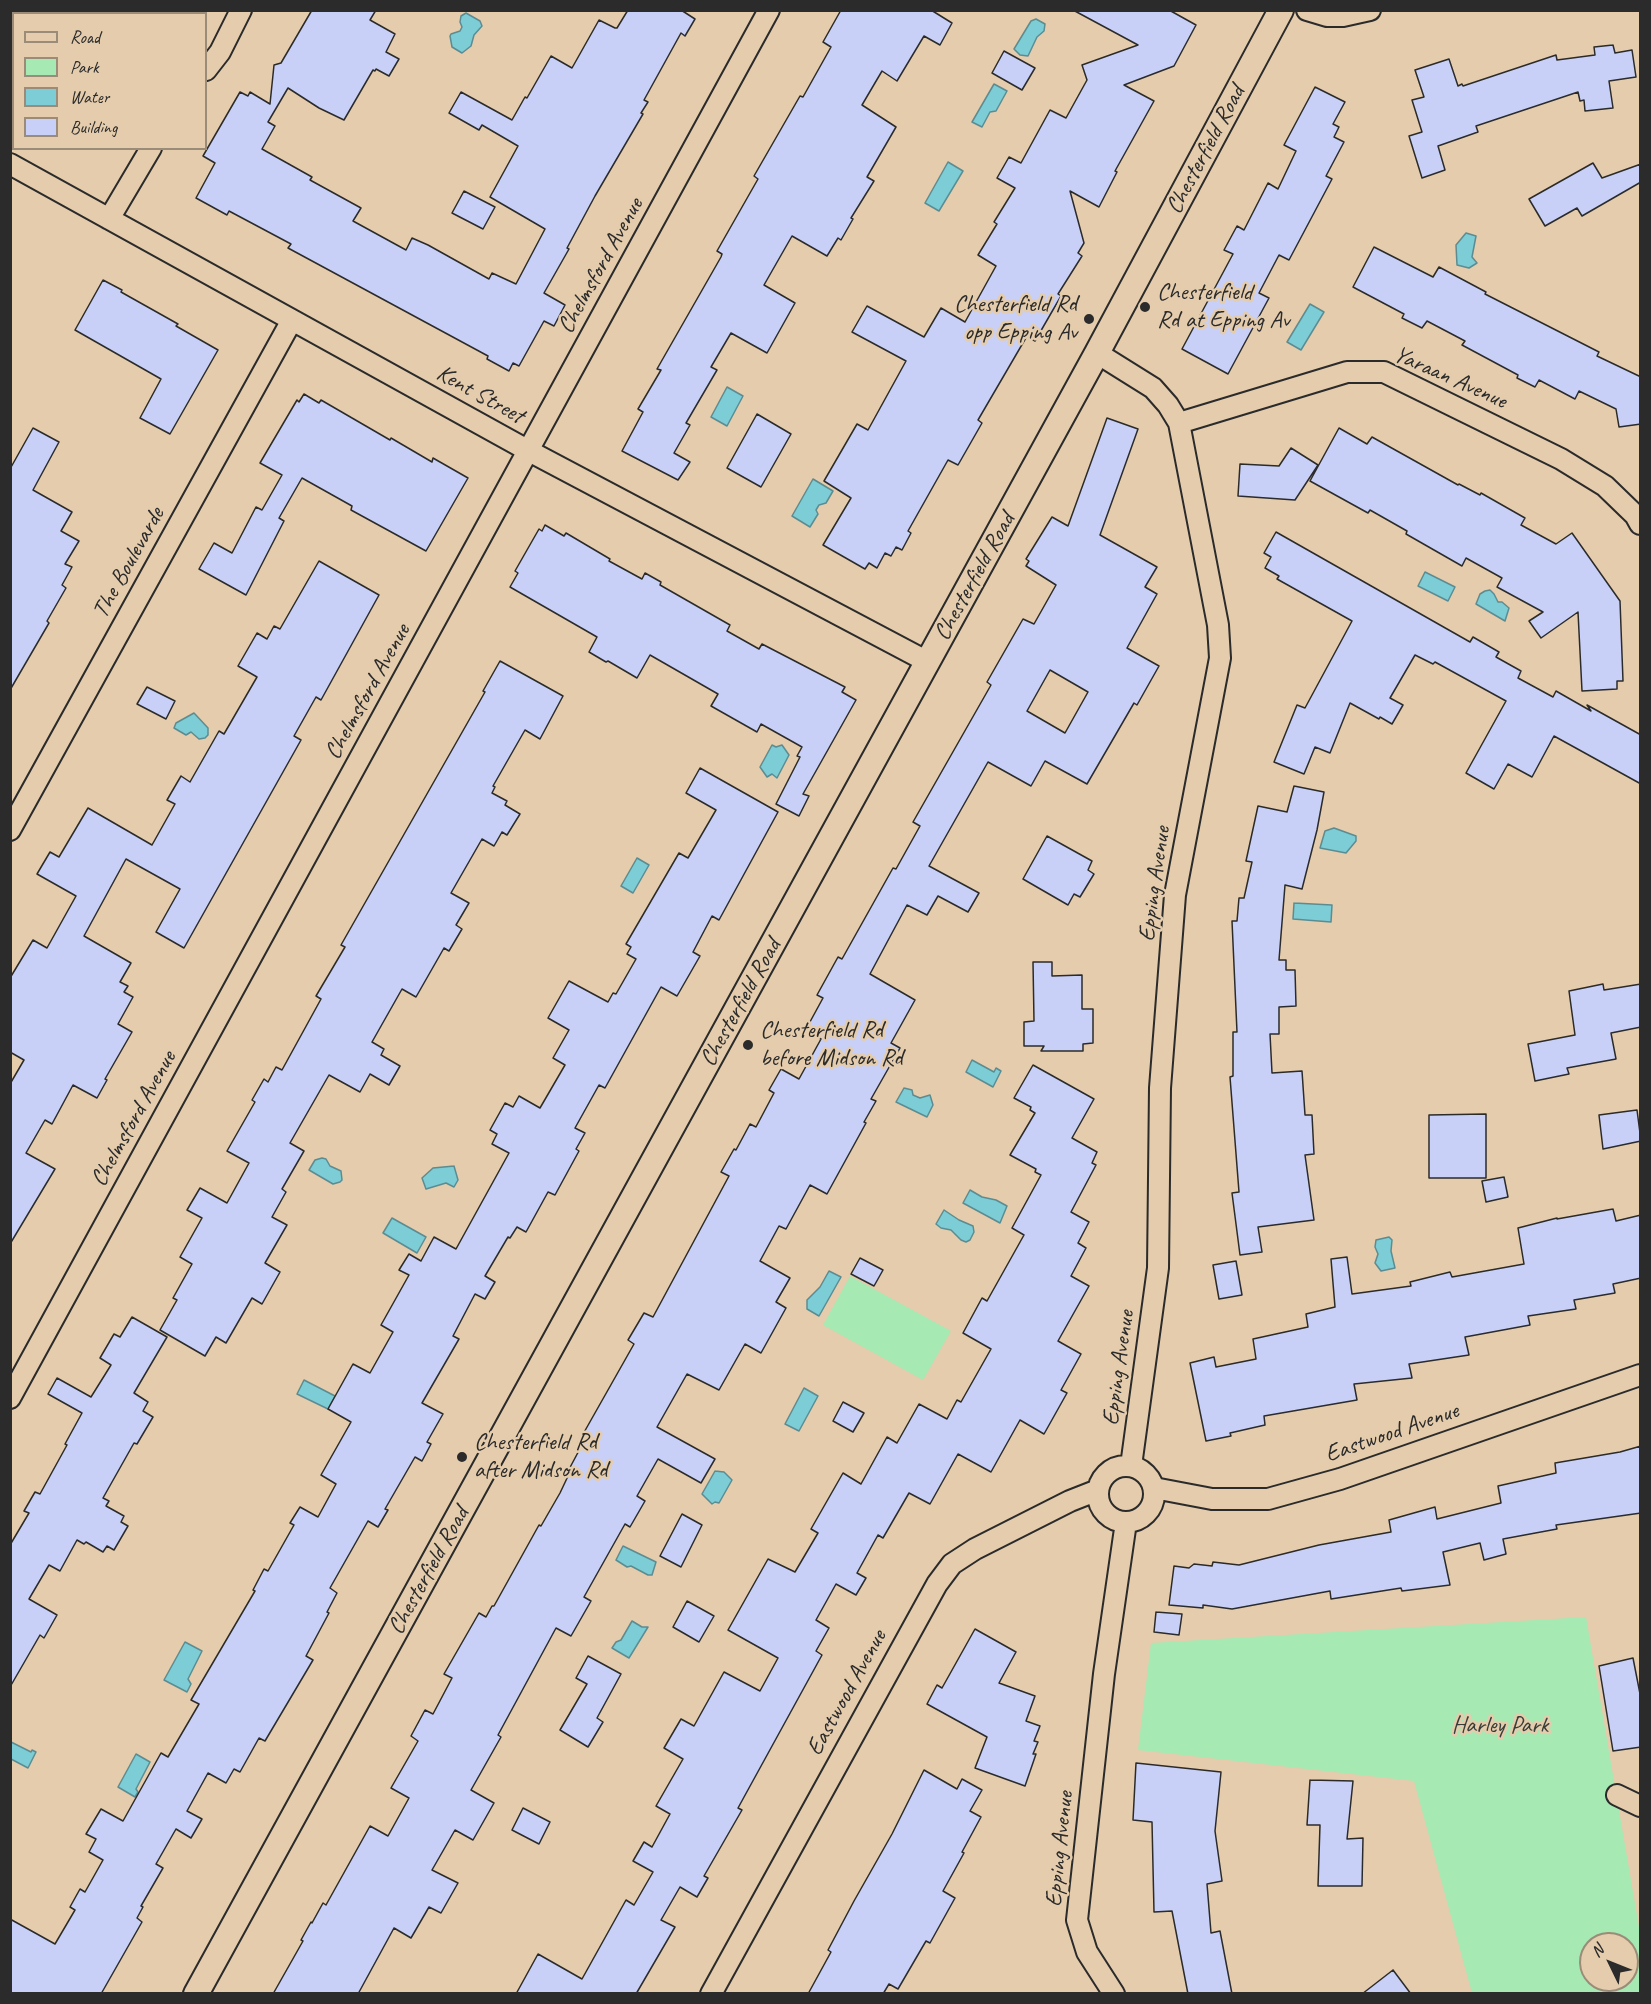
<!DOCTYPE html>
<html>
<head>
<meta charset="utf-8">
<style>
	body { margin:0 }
	#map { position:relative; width:1651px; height:2004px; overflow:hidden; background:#e4ccac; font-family:Caveat,sans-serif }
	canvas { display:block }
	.frame { position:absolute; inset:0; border:12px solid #2b2b2b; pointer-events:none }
	.legend { position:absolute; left:12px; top:12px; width:195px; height:138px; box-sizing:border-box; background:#e4ccac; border:2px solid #9a8c78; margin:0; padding:8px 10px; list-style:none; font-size:18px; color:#2b2b2b }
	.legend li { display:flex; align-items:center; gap:12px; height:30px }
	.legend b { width:30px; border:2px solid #9a8c78 }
	.north { position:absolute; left:1579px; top:1932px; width:60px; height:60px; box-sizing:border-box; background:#e4ccac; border:2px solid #9a8c78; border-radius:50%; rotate:313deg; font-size:16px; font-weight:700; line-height:24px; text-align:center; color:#2b2b2b }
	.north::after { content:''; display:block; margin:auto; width:21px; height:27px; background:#2b2b2b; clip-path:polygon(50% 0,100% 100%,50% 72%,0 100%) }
</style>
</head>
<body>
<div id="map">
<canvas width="1651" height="2004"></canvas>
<div class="frame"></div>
<ul class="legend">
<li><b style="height:8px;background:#e4ccac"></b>Road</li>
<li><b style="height:16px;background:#a6e9b3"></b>Park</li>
<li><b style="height:16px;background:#7ccdd5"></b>Water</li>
<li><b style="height:16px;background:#c8d0f7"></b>Building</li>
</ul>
<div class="north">N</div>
</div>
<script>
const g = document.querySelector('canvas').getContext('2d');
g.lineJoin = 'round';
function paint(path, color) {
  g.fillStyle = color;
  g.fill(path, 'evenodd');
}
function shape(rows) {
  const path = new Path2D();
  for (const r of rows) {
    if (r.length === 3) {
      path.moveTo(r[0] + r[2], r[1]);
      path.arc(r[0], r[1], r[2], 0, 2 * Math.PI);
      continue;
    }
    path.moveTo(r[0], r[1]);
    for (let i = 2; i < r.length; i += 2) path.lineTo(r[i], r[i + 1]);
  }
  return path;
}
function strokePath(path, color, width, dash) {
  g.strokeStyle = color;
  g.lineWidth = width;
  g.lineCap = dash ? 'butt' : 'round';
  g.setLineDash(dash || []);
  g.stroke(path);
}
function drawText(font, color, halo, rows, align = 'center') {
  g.font = font + ' Caveat,sans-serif';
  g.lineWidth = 5;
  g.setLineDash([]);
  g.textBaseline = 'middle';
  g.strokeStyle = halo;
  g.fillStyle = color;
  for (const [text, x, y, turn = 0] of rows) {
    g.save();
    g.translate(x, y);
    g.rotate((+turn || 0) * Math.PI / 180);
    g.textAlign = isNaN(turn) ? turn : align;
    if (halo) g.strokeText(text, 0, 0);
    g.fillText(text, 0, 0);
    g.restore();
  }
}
paint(shape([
	[850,1276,951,1331,923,1380,823,1325],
	[1586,1617,1640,1933,1640,1993,1472,1993,1414,1781,1138,1750,1151,1643],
	[1591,1944,1627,1944,1627,1980,1591,1980]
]), '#a6e9b3');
const water = shape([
	[466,13,480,21,482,26,474,35,471,46,462,53,452,47,450,36,451,34,460,31,462,27,460,22,461,16,466,13],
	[1036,19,1045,24,1044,31,1037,37,1028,56,1020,55,1014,49,1031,21,1036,19],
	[994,84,1007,91,996,111,990,112,982,127,972,122,994,84],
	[948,162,963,171,939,211,925,203,948,162],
	[1466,233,1476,236,1472,257,1477,263,1469,268,1457,265,1456,245,1466,233],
	[1310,304,1324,312,1301,350,1287,342,1310,304],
	[727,387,743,396,727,426,711,417,727,387],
	[813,479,833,491,826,503,819,505,816,510,818,514,810,527,792,516,813,479],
	[1425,572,1455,587,1448,601,1418,586,1425,572],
	[1490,590,1494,594,1498,602,1502,602,1509,608,1505,621,1476,604,1480,594,1485,591,1490,590],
	[194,713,208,728,208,735,205,738,199,739,191,732,186,735,174,728,176,723,194,713],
	[772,745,776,747,782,745,789,755,777,778,772,774,767,777,760,767,772,745],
	[1334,828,1356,836,1356,841,1346,853,1320,848,1325,831,1334,828],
	[637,858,649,865,633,893,621,886,637,858],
	[1294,903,1332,905,1331,922,1293,919,1294,903],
	[972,1060,994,1072,996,1068,1001,1071,993,1087,966,1072,972,1060],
	[904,1088,912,1090,913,1095,920,1098,930,1095,933,1105,927,1117,896,1102,904,1088],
	[322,1158,326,1159,330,1166,341,1171,342,1180,340,1182,333,1184,309,1170,315,1160,322,1158],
	[454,1166,458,1180,454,1187,446,1183,426,1189,422,1178,433,1168,454,1166],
	[970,1190,982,1197,996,1200,1007,1206,1000,1223,963,1203,970,1190],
	[944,1210,959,1220,973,1226,974,1232,970,1240,966,1242,961,1240,951,1230,941,1228,936,1224,944,1210],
	[392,1218,426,1237,417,1253,383,1233,392,1218],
	[1389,1237,1392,1240,1391,1251,1395,1268,1381,1271,1375,1263,1378,1254,1375,1247,1376,1240,1389,1237],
	[829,1271,841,1277,819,1316,807,1309,807,1300,820,1287,829,1271],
	[304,1380,335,1396,328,1409,297,1394,304,1380],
	[804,1388,818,1396,799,1431,785,1424,804,1388],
	[715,1471,724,1472,732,1480,719,1503,715,1502,712,1504,702,1494,715,1471],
	[623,1546,656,1562,652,1575,648,1575,631,1566,627,1567,616,1560,623,1546],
	[632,1621,642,1627,648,1627,629,1658,612,1648,616,1642,621,1640,632,1621],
	[185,1642,202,1651,188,1679,191,1684,187,1692,164,1680,185,1642],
	[10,1740,11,1742,31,1752,32,1750,36,1752,28,1768,11,1759,10,1740],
	[136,1754,150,1762,136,1789,138,1792,135,1797,118,1787,136,1754]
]);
paint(water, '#7ccdd5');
strokePath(water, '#5c8c91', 1.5);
const building = shape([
	[312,10,376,10,370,20,395,34,386,52,399,59,389,76,376,69,375,71,373,70,344,120,319,108,288,88,268,122,275,126,262,149,312,177,310,180,361,208,353,221,406,250,412,238,428,245,489,279,492,273,516,284,545,229,490,197,518,146,482,125,479,130,449,113,461,92,512,120,525,97,527,98,551,56,572,68,599,20,615,28,617,28,628,10,681,10,695,19,685,36,681,33,644,100,648,102,641,113,643,114,595,196,567,248,569,249,544,293,565,305,554,326,544,321,519,366,513,363,509,371,487,359,488,356,288,248,291,244,229,211,227,215,196,198,215,163,203,156,240,92,248,96,250,92,270,104,274,65,281,63,312,10],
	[841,10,931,10,952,23,940,45,924,36,897,81,882,71,862,105,896,127,867,177,874,181,851,218,853,219,841,240,838,238,827,256,792,236,764,285,795,303,767,353,731,333,711,367,717,370,686,423,690,425,674,453,690,462,678,480,622,451,643,412,638,409,661,370,657,369,721,257,722,254,717,251,758,179,754,176,800,96,803,97,831,47,823,42,841,10],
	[1073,10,1169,10,1196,25,1174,66,1124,85,1154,101,1115,171,1117,172,1099,207,1070,191,1084,243,1078,253,1082,256,1058,294,1061,296,1035,341,1027,336,978,420,982,423,958,465,948,460,908,531,911,533,902,550,896,547,891,556,885,553,877,568,869,563,865,569,823,545,851,498,824,481,857,424,868,430,906,361,852,332,867,306,924,337,941,308,965,322,996,266,978,255,997,224,994,222,1015,188,997,178,1009,157,1021,163,1050,110,1066,118,1087,80,1082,65,1138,45,1073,10],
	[1613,45,1615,53,1632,50,1636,77,1609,81,1613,108,1585,111,1584,100,1580,101,1578,92,1476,126,1478,132,1438,146,1445,170,1422,178,1409,136,1422,132,1412,100,1424,97,1415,70,1449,59,1458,86,1462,84,1463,86,1556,55,1557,60,1595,55,1594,47,1613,45],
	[1004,51,1035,68,1022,90,992,73,1004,51],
	[1315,87,1345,102,1333,124,1339,127,1334,137,1344,142,1326,176,1332,179,1289,260,1279,255,1259,293,1269,298,1228,374,1182,349,1233,254,1224,250,1237,226,1244,230,1268,183,1278,189,1296,151,1284,145,1315,87],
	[1593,163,1602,178,1641,164,1641,182,1582,216,1577,208,1545,226,1529,199,1593,163],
	[464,191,495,207,483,229,452,213,464,191],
	[1374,247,1433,277,1439,267,1486,292,1485,294,1599,352,1597,356,1641,377,1641,424,1619,427,1616,409,1579,391,1575,399,1539,380,1535,387,1517,378,1518,375,1462,345,1465,341,1427,321,1422,328,1402,318,1404,314,1353,287,1374,247],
	[103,280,122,290,121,292,178,324,176,326,218,350,170,434,140,418,161,379,75,330,103,280],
	[304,394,319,403,321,400,390,440,391,438,432,462,433,458,468,478,426,551,351,510,352,506,302,478,279,518,284,521,246,595,199,569,214,543,232,553,256,507,262,510,282,475,260,463,297,400,299,402,304,394],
	[757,414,791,434,761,487,727,468,757,414],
	[1107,418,1138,429,1100,535,1157,567,1145,587,1157,594,1127,648,1159,666,1137,705,1134,703,1087,784,1045,761,1031,786,988,762,929,866,979,893,968,912,938,896,927,915,907,905,870,974,915,1000,891,1043,900,1048,871,1099,876,1101,864,1122,866,1123,827,1194,810,1185,786,1229,779,1226,760,1261,790,1278,776,1302,786,1308,761,1353,745,1344,719,1390,687,1374,657,1427,715,1459,701,1483,658,1459,637,1496,645,1501,630,1527,625,1524,584,1597,591,1601,571,1636,556,1628,498,1735,501,1737,471,1790,494,1803,473,1840,455,1830,432,1870,458,1883,441,1913,429,1907,411,1938,394,1928,358,1994,273,1994,303,1941,301,1940,311,1922,312,1923,323,1903,326,1905,370,1826,388,1836,409,1798,391,1788,418,1741,411,1736,425,1710,433,1714,452,1678,444,1674,479,1613,486,1617,492,1606,494,1606,539,1525,541,1526,560,1493,569,1474,567,1473,582,1445,578,1443,634,1344,628,1340,644,1313,653,1317,729,1176,721,1172,734,1149,736,1150,750,1124,756,1127,774,1093,769,1090,781,1069,799,1079,821,1039,805,1031,823,998,817,995,838,957,842,959,893,868,896,869,920,826,913,822,991,685,987,682,1023,619,1034,624,1056,585,1026,566,1029,561,1026,559,1052,517,1068,526,1107,418],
	[1050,670,1088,692,1065,733,1027,711,1050,670],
	[33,428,59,442,33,490,72,512,61,531,79,541,65,564,72,567,62,585,66,588,47,621,49,623,10,690,10,469,33,428],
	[1339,428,1367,444,1372,437,1458,485,1459,484,1480,495,1481,493,1525,518,1521,525,1556,544,1572,533,1620,601,1623,681,1617,681,1617,689,1582,691,1578,612,1541,638,1529,621,1543,612,1497,587,1502,578,1466,558,1462,566,1406,534,1407,531,1370,510,1368,513,1310,481,1339,428],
	[1291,448,1318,465,1295,500,1238,496,1240,464,1279,466,1291,448],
	[545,525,564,536,566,533,610,559,609,561,642,579,645,573,661,582,660,585,730,625,727,631,759,649,762,644,845,687,842,692,856,700,803,794,809,796,799,816,776,804,800,757,797,756,802,747,761,724,757,732,711,706,718,694,650,655,637,678,608,661,606,662,589,652,597,637,510,587,518,573,515,571,539,529,542,531,545,525],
	[1276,532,1470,642,1473,637,1499,652,1496,657,1521,671,1518,678,1553,697,1556,691,1591,711,1587,705,1641,735,1641,784,1554,736,1532,777,1508,764,1494,789,1466,773,1506,701,1435,662,1433,664,1415,655,1390,698,1403,705,1392,724,1380,717,1379,719,1350,703,1330,753,1315,747,1304,774,1274,762,1297,705,1305,708,1352,621,1277,579,1279,576,1265,568,1271,557,1264,553,1276,532],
	[319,561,379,595,321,700,316,697,294,736,301,740,184,948,156,932,180,889,126,859,84,936,131,963,120,982,128,986,124,992,133,997,118,1024,132,1032,105,1079,107,1080,97,1098,73,1085,52,1124,45,1120,26,1153,55,1169,10,1244,10,1084,24,1060,10,1052,10,978,33,940,47,948,76,896,37,874,50,852,59,857,88,808,152,845,175,804,167,800,181,776,190,782,219,731,224,734,257,677,238,666,257,633,267,639,274,626,280,629,319,561],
	[500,661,563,696,540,739,525,730,493,786,495,787,492,793,507,801,505,805,520,814,507,835,502,832,494,846,482,839,451,893,469,903,456,925,462,929,449,951,444,948,416,997,402,989,372,1042,384,1049,381,1055,400,1066,389,1085,370,1074,360,1092,329,1075,290,1143,304,1151,282,1189,286,1192,272,1217,287,1225,265,1263,280,1272,262,1304,252,1298,226,1343,216,1337,205,1356,160,1330,177,1300,173,1298,192,1264,180,1257,202,1218,187,1210,200,1188,227,1203,249,1163,227,1151,255,1102,252,1100,264,1079,268,1082,276,1067,282,1070,321,999,316,996,345,947,341,945,485,692,483,691,500,661],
	[147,687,175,701,166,719,137,704,147,687],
	[700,768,778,812,719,920,712,916,693,952,700,956,677,996,661,987,605,1088,599,1085,575,1128,585,1133,576,1149,579,1151,555,1195,548,1192,526,1232,517,1227,510,1238,508,1237,485,1276,495,1282,485,1299,475,1294,453,1336,459,1339,422,1403,443,1414,427,1442,431,1444,422,1461,415,1457,385,1509,388,1510,378,1527,368,1521,330,1588,337,1593,327,1612,329,1613,306,1656,313,1660,265,1741,259,1738,240,1772,234,1769,226,1783,208,1773,187,1811,202,1819,191,1838,176,1829,156,1864,163,1868,141,1906,143,1907,137,1918,142,1922,101,1994,10,1994,10,1919,55,1944,75,1910,70,1907,80,1889,85,1892,103,1860,89,1852,96,1839,86,1834,101,1809,123,1821,161,1753,168,1757,199,1704,191,1700,255,1591,253,1590,264,1569,268,1571,294,1525,290,1523,300,1507,318,1517,336,1484,321,1475,351,1422,328,1409,353,1364,370,1373,393,1332,381,1325,409,1275,399,1270,409,1254,421,1261,434,1237,456,1249,509,1153,492,1144,497,1134,490,1130,505,1103,513,1107,519,1096,540,1108,565,1065,553,1058,569,1030,548,1018,569,981,608,1002,613,993,616,994,636,959,627,954,631,947,626,944,679,853,688,858,716,810,686,793,700,768],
	[1294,786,1324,792,1317,830,1302,889,1285,885,1279,960,1286,960,1286,970,1295,970,1296,1006,1279,1007,1279,1034,1270,1034,1272,1073,1302,1071,1305,1115,1312,1115,1314,1154,1305,1155,1314,1220,1258,1227,1262,1252,1240,1255,1232,1193,1239,1192,1230,1077,1233,1076,1233,1032,1237,1032,1232,921,1237,921,1239,898,1244,898,1252,862,1246,861,1258,806,1287,812,1294,786],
	[1047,836,1092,861,1088,870,1094,874,1080,897,1074,894,1068,905,1023,879,1047,836],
	[1033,962,1052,962,1052,976,1082,975,1082,1009,1093,1009,1093,1043,1083,1044,1083,1051,1041,1051,1044,1046,1024,1046,1024,1022,1034,1021,1033,962],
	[1603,984,1604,990,1641,984,1641,1027,1611,1033,1616,1059,1567,1068,1569,1074,1535,1081,1528,1044,1575,1035,1569,991,1603,984],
	[1033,1065,1094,1099,1072,1138,1097,1152,1092,1163,1096,1165,1071,1212,1089,1222,1078,1243,1086,1248,1071,1276,1089,1286,1058,1341,1081,1354,1061,1390,1067,1393,1044,1434,1020,1420,991,1472,958,1454,930,1504,909,1493,883,1538,878,1535,857,1573,866,1578,856,1595,836,1584,816,1620,829,1628,816,1651,822,1655,738,1808,742,1810,704,1876,708,1878,697,1897,680,1887,661,1920,675,1927,636,1994,516,1994,538,1954,582,1979,626,1900,634,1905,653,1872,633,1861,644,1842,652,1847,670,1814,656,1806,683,1759,664,1748,681,1719,694,1726,724,1672,760,1691,778,1658,728,1630,768,1559,795,1572,818,1533,811,1529,843,1473,861,1484,887,1437,897,1443,919,1404,947,1419,957,1400,961,1402,991,1349,963,1333,982,1298,987,1301,1024,1235,1012,1228,1041,1175,1035,1172,1036,1169,1010,1155,1035,1113,1030,1110,1031,1107,1014,1098,1033,1065],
	[1637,1110,1641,1141,1603,1149,1599,1115,1637,1110],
	[1486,1114,1486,1178,1429,1178,1429,1115,1486,1114],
	[1504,1177,1508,1197,1486,1202,1482,1181,1504,1177],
	[1613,1209,1616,1221,1641,1215,1641,1278,1613,1284,1615,1293,1574,1300,1576,1309,1528,1316,1530,1325,1465,1337,1469,1355,1409,1364,1412,1378,1354,1384,1357,1400,1264,1416,1265,1425,1230,1433,1231,1436,1206,1441,1190,1363,1214,1357,1216,1367,1256,1359,1253,1339,1308,1327,1306,1314,1335,1307,1331,1259,1347,1257,1352,1294,1411,1286,1410,1282,1450,1272,1452,1277,1524,1264,1518,1228,1557,1218,1557,1219,1613,1209],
	[860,1258,883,1270,874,1286,851,1274,860,1258],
	[1236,1261,1242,1295,1219,1299,1213,1265,1236,1261],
	[132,1317,167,1337,134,1393,148,1402,143,1411,153,1417,137,1444,134,1443,103,1498,109,1501,106,1506,124,1516,121,1522,128,1526,114,1550,107,1546,103,1552,86,1542,84,1544,77,1540,60,1571,49,1565,29,1599,57,1615,44,1638,40,1635,10,1687,10,1545,29,1513,24,1511,35,1492,40,1494,67,1445,65,1444,82,1413,48,1394,57,1378,91,1397,111,1365,100,1358,114,1334,120,1337,132,1317],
	[843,1402,864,1413,853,1432,833,1421,843,1402],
	[1641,1446,1641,1513,1556,1525,1557,1529,1503,1539,1506,1554,1484,1560,1480,1543,1443,1552,1450,1585,1402,1591,1401,1588,1331,1599,1330,1591,1232,1609,1203,1605,1203,1608,1169,1605,1174,1566,1189,1568,1194,1564,1212,1566,1213,1562,1239,1565,1319,1545,1391,1532,1389,1520,1435,1507,1437,1519,1501,1503,1498,1486,1556,1473,1555,1463,1620,1452,1641,1446],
	[682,1514,702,1525,681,1567,660,1556,682,1514],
	[687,1601,714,1616,699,1642,673,1627,687,1601],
	[1156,1612,1182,1614,1179,1635,1154,1632,1156,1612],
	[975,1629,1016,1652,999,1683,1035,1696,1026,1721,1040,1726,1034,1741,1038,1742,1033,1754,1036,1754,1025,1786,975,1768,987,1737,927,1704,937,1685,942,1688,975,1629],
	[588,1656,621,1674,597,1718,603,1722,588,1747,560,1730,587,1684,576,1678,588,1656],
	[1633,1658,1641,1699,1641,1747,1613,1751,1599,1666,1633,1658],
	[1136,1763,1221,1772,1215,1831,1222,1881,1207,1884,1211,1933,1220,1931,1232,1994,1188,1994,1172,1911,1154,1912,1152,1822,1133,1820,1136,1763],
	[924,1770,957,1789,962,1779,982,1790,970,1811,981,1817,962,1852,964,1853,943,1891,955,1898,930,1943,926,1941,898,1989,889,1984,883,1994,808,1994,831,1952,828,1950,854,1901,892,1834,924,1770],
	[1310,1780,1353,1781,1347,1839,1363,1838,1362,1886,1318,1886,1320,1825,1307,1825,1310,1780],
	[523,1808,550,1822,539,1844,512,1830,523,1808],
	[1393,1970,1411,1994,1362,1994,1393,1970]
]);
paint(building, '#c8d0f7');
strokePath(building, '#2b2b2b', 1.5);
const minor = shape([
	[1307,10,1327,16,1343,16,1370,10],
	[206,70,220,52,241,10],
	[10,164,529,451,928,662],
	[109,219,151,148],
	[1097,353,1153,388,1168,405,1179,423,1218,625,1220,658,1175,895,1160,1088,1158,1268,1131,1466],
	[1179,423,1347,372,1384,372,1561,459,1605,486,1635,515,1640,524],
	[10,830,292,320],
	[10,1398,769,10],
	[1126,1494,28],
	[1154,1488,1212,1499,1268,1499,1340,1479,1640,1375],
	[1617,1795,1640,1806],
	[711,1994,937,1584,952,1564,975,1549,1070,1501,1098,1490],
	[1114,1994,1087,1952,1077,1920,1104,1674,1126,1522]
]);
const tertiary = shape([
	[196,1994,1097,353,1281,10]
]);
strokePath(minor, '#2b2b2b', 24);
strokePath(tertiary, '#2b2b2b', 28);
strokePath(minor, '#e4ccac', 20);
strokePath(tertiary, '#e4ccac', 24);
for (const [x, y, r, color] of [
	[1145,307,6,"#2b2b2b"],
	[1089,319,6,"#2b2b2b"],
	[748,1045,6,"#2b2b2b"],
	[462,1457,6,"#2b2b2b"]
]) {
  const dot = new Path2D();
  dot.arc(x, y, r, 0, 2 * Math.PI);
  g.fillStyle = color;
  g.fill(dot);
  strokePath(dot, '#e4ccac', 2);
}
drawText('24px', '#2b2b2b', '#e4ccac', [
	["Chesterfield Road",1206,150,-62],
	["Chelmsford Avenue",601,266,-61],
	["Yaraan Avenue",1450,378,24],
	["Kent Street",480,395,29],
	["The Boulevarde",129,563,-61],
	["Chesterfield Road",975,577,-61],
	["Chelmsford Avenue",368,692,-61],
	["Epping Avenue",1155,884,-82],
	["Chesterfield Road",741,1003,-61],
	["Chelmsford Avenue",134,1119,-61],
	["Epping Avenue",1119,1368,-82],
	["Eastwood Avenue",1392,1433,-19],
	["Chesterfield Road",429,1571,-61],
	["Eastwood Avenue",847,1693,-61],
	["Epping Avenue",1060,1849,-84]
]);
drawText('24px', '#2b2b2b', '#e4ccac', [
	["Chesterfield",1157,293],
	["Rd at Epping Av",1157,321],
	["Chesterfield Rd",1077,305,"right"],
	["opp Epping Av",1077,333,"right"],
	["Chesterfield Rd",760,1031],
	["before Midson Rd",760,1059],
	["Chesterfield Rd",474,1443],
	["after Midson Rd",474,1471]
], 'left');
drawText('24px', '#373e39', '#e4ccac', [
	["Harley Park",1500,1726]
]);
</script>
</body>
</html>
